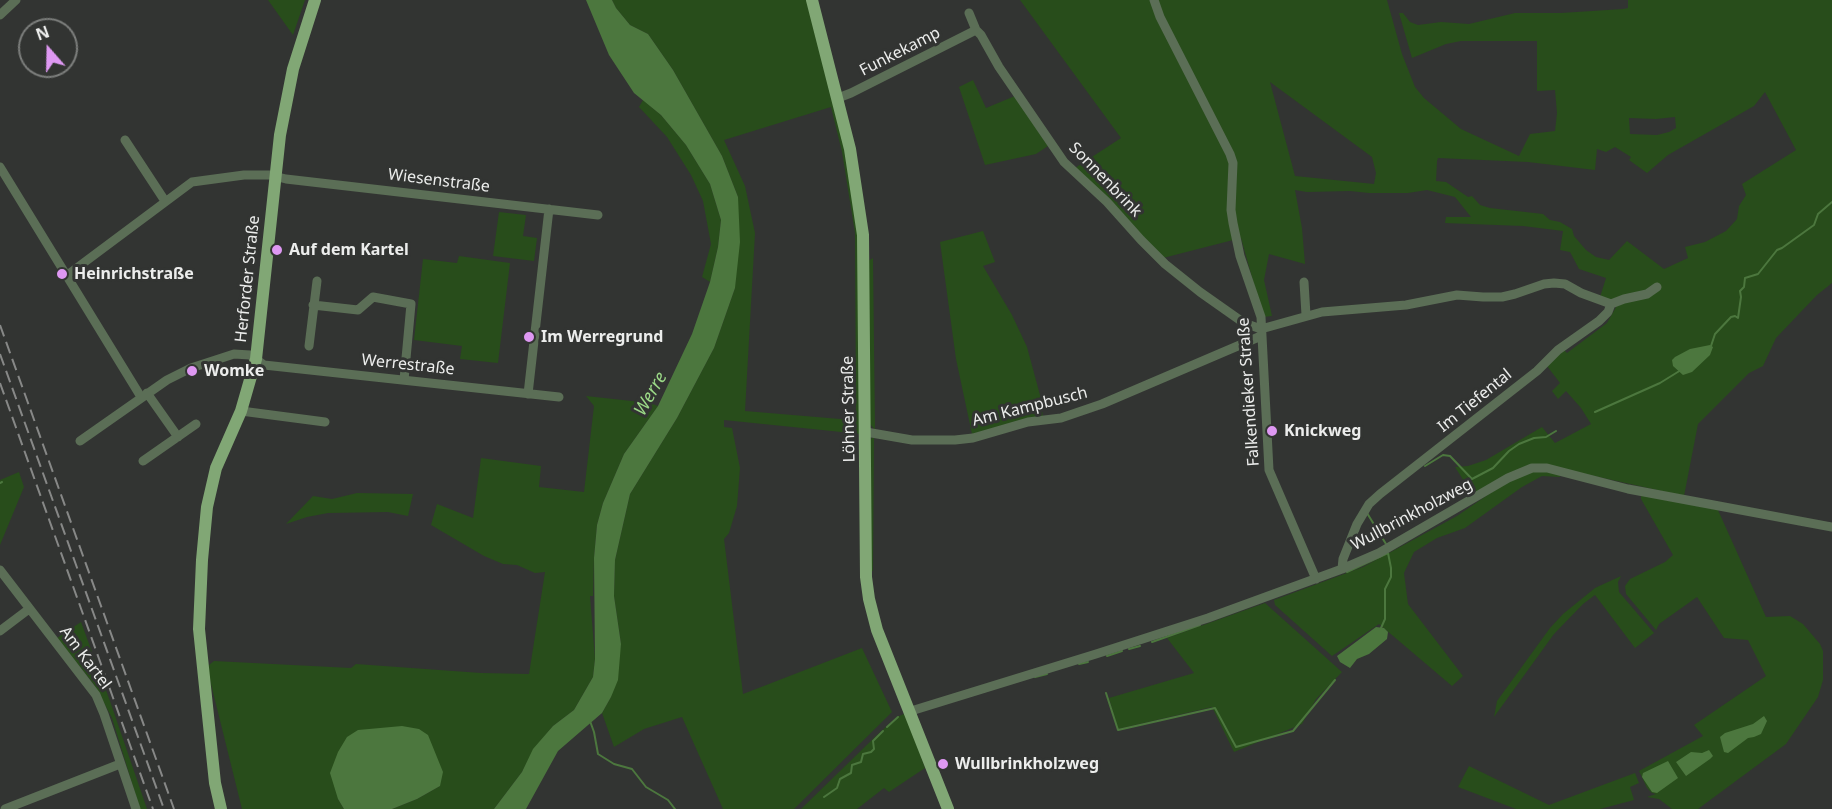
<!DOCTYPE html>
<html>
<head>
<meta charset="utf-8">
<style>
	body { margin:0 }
	#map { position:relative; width:1832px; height:809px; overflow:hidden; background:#323432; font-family:"Noto Sans",sans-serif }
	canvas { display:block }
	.north { position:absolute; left:18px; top:18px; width:60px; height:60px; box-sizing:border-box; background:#323432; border:2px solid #7c7e7c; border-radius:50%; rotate:340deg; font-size:16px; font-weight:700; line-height:24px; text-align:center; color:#ecedec }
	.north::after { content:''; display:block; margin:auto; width:21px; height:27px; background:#de98f2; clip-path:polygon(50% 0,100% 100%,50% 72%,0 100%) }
</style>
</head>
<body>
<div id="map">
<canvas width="1832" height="809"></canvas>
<div class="north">N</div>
</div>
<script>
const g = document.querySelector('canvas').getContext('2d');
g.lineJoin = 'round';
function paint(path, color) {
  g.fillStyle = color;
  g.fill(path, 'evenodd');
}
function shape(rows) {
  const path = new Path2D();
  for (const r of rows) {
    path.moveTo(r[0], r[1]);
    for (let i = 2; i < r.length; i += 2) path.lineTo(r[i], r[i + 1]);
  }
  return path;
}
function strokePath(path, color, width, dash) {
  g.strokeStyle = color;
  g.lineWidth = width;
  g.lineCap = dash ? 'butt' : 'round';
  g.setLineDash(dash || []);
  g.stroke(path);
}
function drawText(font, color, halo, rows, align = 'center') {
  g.font = font + ' "Noto Sans",sans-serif';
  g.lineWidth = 6;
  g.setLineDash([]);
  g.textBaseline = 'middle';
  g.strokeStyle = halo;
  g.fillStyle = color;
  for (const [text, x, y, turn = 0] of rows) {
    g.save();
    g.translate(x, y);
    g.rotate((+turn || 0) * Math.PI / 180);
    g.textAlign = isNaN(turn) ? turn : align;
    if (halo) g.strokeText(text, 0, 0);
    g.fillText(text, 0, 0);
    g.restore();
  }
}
paint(shape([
	[268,0,305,0,293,35],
	[612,0,808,0,846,150,858,221,861,434,724,420,724,427,732,428,740,468,737,506,729,533,724,539,743,694,862,648,892,712,794,809,723,809,682,717,644,729,614,747,602,713,611,697,621,644,614,596,615,560,630,494,677,418,714,348,735,288,738,197,722,156,673,70,648,34,630,25,616,8],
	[831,107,842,152,855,233,856,418,852,420,745,411,755,233,745,186,724,140],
	[1020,0,1387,0,1402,54,1415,87,1424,98,1461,129,1519,156,1530,134,1555,131,1557,113,1555,90,1537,91,1537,41,1461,41,1446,44,1412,58,1399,13,1403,13,1410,22,1418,25,1441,22,1469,24,1515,13,1561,13,1623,9,1628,8,1628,0,1832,0,1832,283,1817,295,1776,338,1763,366,1749,373,1698,424,1684,496,1545,465,1474,497,1455,467,1468,466,1486,460,1542,427,1555,443,1591,424,1581,408,1566,391,1558,399,1552,391,1560,383,1547,366,1563,349,1567,353,1607,323,1616,307,1600,297,1606,278,1579,269,1570,252,1560,250,1563,231,1523,226,1445,223,1446,217,1471,217,1455,197,1427,190,1408,193,1369,193,1350,191,1307,192,1295,190,1302,228,1305,264,1269,254,1264,280,1272,316,1263,317,1241,238,1163,258,1075,168,1121,138],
	[1270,82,1372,157,1376,173,1374,184,1295,176],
	[1765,92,1796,150,1742,184,1746,195,1739,206,1737,219,1726,231,1705,242,1685,247,1688,258,1664,269,1627,241,1609,260,1596,257,1586,250,1574,236,1572,229,1560,222,1550,220,1543,214,1490,208,1480,205,1472,196,1468,197,1446,182,1436,181,1437,161,1438,158,1528,162,1595,170,1597,149,1606,152,1615,147,1631,157,1629,160,1647,173,1668,155,1754,106],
	[1675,117,1676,128,1669,132,1657,135,1630,134,1629,118,1656,119],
	[973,80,986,108,1015,96,1048,146,1036,154,985,165,959,87],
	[643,100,661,115,686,145,710,184,721,220,718,247,710,282,702,277,711,244,703,201,691,175,667,137,639,107],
	[499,212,526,215,523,236,537,238,534,261,493,256],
	[983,231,995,262,983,266,1012,315,1027,347,1040,395,1043,417,972,434,956,359,940,242],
	[459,256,510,263,498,363,460,359,462,346,414,340,423,259,457,263],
	[873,258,875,430,870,424,868,261],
	[586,396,650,403,658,406,624,454,603,503,597,525,594,558,593,596,590,596,595,659,593,677,574,710,553,726,534,749,522,772,494,809,392,809,417,799,440,786,338,799,344,809,242,809,208,672,209,665,214,661,351,668,356,664,481,673,529,674,545,572,535,573,517,565,503,564,484,556,431,525,437,504,473,518,481,458,541,466,539,487,584,492,594,406],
	[872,438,874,438,873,571,870,570,869,441],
	[1534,470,1560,473,1560,477,1542,476,1522,487,1465,528,1437,538,1414,552,1404,573,1408,604,1463,676,1452,686,1379,624,1332,656,1275,605,1274,600,1363,567,1389,553,1457,516,1502,485],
	[19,472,24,487,0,545,0,480],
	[357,493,413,494,408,516,388,512,328,513,307,517,286,524,313,496,332,499],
	[1641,493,1718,510,1766,617,1790,616,1803,624,1820,644,1823,651,1823,680,1818,697,1786,744,1698,809,1672,809,1659,799,1647,797,1656,794,1652,793,1647,788,1639,771,1703,736,1694,725,1766,676,1748,640,1724,638,1697,597,1659,624,1656,630,1626,594,1625,586,1630,579,1665,562,1673,555,1641,499],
	[1621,576,1618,582,1619,592,1654,633,1635,648,1595,595,1583,604,1554,634,1494,717,1497,701,1550,628,1563,614,1595,588],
	[1265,603,1342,672,1316,699,1302,724,1234,752,1212,707,1118,729,1109,698,1194,673,1167,638],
	[81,622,110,701,147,809,140,809,112,718,104,703,93,683,57,638],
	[906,713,925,768,889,792,884,788,857,809,801,809,876,736,897,717],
	[1469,766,1549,805,1635,773,1639,783,1630,787,1634,800,1600,809,1516,809,1458,787]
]), '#284d1b');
paint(shape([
	[586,0,612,0,616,8,630,25,648,34,673,70,722,156,738,197,740,242,735,288,714,348,677,418,630,494,615,560,614,596,621,644,618,680,611,697,602,713,558,751,526,809,494,809,522,772,533,749,553,726,574,710,593,677,595,659,594,558,597,525,603,503,624,454,658,406,692,334,710,282,718,247,721,220,710,184,686,145,661,115,634,93,609,55],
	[1710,345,1713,347,1710,355,1692,372,1683,375,1673,366,1672,360,1675,357,1690,349],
	[1376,627,1384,628,1388,632,1387,639,1369,654,1357,659,1350,668,1340,662,1337,656],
	[1764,716,1767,721,1761,734,1754,737,1748,738,1728,753,1724,752,1720,737,1725,733,1753,724],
	[402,726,419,729,428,735,443,772,440,786,417,799,392,809,344,809,338,799,330,773,338,752,347,737,358,730],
	[1709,750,1713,756,1710,759,1686,776,1676,762,1691,752,1702,753],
	[1668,761,1678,778,1657,793,1652,792,1642,777,1643,773]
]), '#4c773e');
strokePath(shape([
	[1711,346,1715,334,1731,317,1735,316,1738,318,1741,297,1740,291,1744,287,1745,278,1758,274,1777,250,1782,248,1814,225,1818,214,1832,202],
	[1595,412,1660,383,1681,370],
	[1425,466,1443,455,1450,456,1472,479,1493,468,1509,451,1519,444,1534,438,1546,437,1556,431],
	[0,483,2,482],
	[1367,513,1386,544],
	[1347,572,1388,553,1391,568,1391,577,1385,589,1385,619,1381,628],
	[1152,642,1200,625],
	[1129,649,1140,646],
	[1107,656,1122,651],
	[1079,664,1088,662],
	[1035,677,1047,674],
	[1106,693,1118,730,1215,708,1236,747,1293,731,1335,680],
	[590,721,594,732,598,754,614,764,632,769,646,787,668,800,675,809],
	[887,727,898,717],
	[824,797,837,788,840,779,851,773,852,765,861,762,863,754,871,752,874,749,873,741,883,731]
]), '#4c773e', 2);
strokePath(shape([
	[1154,0,1160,17,1230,154,1233,163,1231,210,1233,223,1240,256,1261,317,1269,470,1316,579],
	[969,13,976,30,981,35,999,67,1064,162,1107,202,1141,240,1165,264,1200,292,1244,323,1261,329],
	[0,15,16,0],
	[838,98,851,93,976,30],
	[125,140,165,201],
	[0,167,141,397],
	[66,276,192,182,244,175,270,175,286,179,598,215],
	[1304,282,1306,315],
	[313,305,358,310,373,297,411,304,404,380],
	[1261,329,1322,312,1406,305,1457,295,1483,297,1502,297,1515,294,1544,284,1554,283,1565,284,1581,293,1611,304],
	[309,346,317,281],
	[147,393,178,437],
	[528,394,549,209],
	[241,411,325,422],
	[866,432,912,440,955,440,973,438,1028,422,1061,418,1102,404,1261,336],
	[80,441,167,380,191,368,234,354,250,355,264,365,559,397],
	[143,461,196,424],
	[1342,569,1343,559,1357,524,1369,504,1380,494,1537,371,1558,350,1599,321,1608,312,1611,304,1624,299,1647,294,1657,287],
	[0,570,96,695,104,714,136,809],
	[0,631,29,609],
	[911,711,1096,654,1208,618,1342,569,1379,553,1508,478,1532,468,1547,468,1628,489,1832,527],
	[5,809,120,764]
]), '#5b6e56', 9);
strokePath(shape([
	[812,0,850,149,863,235,866,577,869,599,877,630,948,809],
	[221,809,215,783,199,629,202,560,207,507,216,468,241,411,256,359,280,135,293,69,315,0]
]), '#81a775', 12);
strokePath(shape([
	[0,325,174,809],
	[0,354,164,809],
	[0,383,153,809]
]), '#878887', 2, [12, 6]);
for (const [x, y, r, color] of [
	[277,250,6,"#de98f2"],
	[62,274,6,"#de98f2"],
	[529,337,6,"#de98f2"],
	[192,371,6,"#de98f2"],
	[1272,431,6,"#de98f2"],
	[943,764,6,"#de98f2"]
]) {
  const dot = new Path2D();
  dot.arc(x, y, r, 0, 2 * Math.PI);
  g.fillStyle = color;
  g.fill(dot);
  strokePath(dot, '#323432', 2);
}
drawText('16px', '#ecedec', '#323432', [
	["Funkekamp",900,52,-27],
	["Sonnenbrink",1105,180,46],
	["Wiesenstraße",439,181,7],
	["Herforder Straße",248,279,-84],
	["Werrestraße",408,365,6],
	["Falkendieker Straße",1249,392,-94],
	["Im Tiefental",1475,401,-39],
	["Am Kampbusch",1030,407,-14],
	["Löhner Straße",849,409,-91],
	["Wullbrinkholzweg",1412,515,-28],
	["Am Kartel",85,658,53]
]);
drawText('bold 16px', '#ecedec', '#323432', [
	["Auf dem Kartel",289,250],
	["Heinrichstraße",74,274],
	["Im Werregrund",541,337],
	["Womke",204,371],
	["Knickweg",1284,431],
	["Wullbrinkholzweg",955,764]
], 'left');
drawText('italic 18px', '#9bd987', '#323432', [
	["Werre",651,394,-60]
]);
</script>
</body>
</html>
